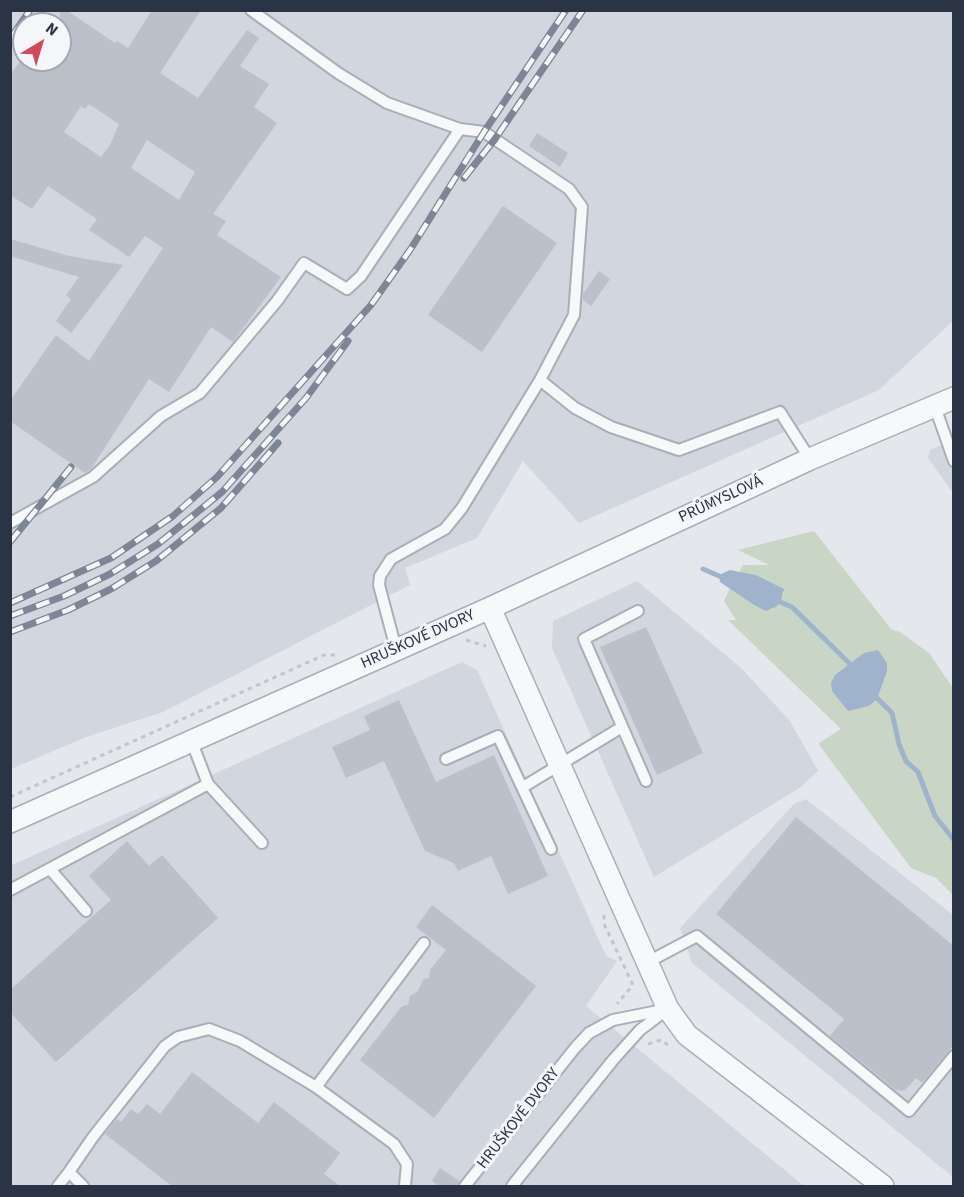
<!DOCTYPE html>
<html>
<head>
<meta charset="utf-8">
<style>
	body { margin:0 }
	#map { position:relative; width:964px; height:1197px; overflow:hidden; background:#e4e7ec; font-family:"Source Sans 3",sans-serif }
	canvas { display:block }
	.frame { position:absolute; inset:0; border:12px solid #2b3445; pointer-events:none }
	.north { position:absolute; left:12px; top:12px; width:60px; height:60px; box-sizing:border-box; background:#f4f6f9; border:2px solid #a4a8b1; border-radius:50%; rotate:38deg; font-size:16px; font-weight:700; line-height:24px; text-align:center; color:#2b3445 }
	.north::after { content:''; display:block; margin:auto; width:21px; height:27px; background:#d1495b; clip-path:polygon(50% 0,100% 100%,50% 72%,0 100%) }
</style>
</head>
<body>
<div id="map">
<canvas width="964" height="1197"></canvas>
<div class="frame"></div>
<div class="north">N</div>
</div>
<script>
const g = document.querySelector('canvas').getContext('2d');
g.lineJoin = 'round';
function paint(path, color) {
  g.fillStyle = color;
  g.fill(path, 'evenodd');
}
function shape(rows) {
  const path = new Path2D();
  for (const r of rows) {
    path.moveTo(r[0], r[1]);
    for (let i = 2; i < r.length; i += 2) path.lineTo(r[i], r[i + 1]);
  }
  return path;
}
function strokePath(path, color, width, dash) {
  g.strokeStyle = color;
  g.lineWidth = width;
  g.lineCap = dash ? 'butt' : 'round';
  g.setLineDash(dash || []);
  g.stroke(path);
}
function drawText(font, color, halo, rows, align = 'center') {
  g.font = font + ' "Source Sans 3",sans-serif';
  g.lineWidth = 6;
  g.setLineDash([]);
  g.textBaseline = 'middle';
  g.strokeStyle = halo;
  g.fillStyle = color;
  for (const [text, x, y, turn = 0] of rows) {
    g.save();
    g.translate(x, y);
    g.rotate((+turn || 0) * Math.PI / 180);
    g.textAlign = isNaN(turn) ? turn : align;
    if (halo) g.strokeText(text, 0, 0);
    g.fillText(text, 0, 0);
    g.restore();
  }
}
paint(shape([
	[11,11,953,11,953,321,879,390,579,523,523,461,477,538,405,568,410,585,163,712,86,737,11,769],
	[24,24,60,24,60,60,24,60],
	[953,439,953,493,928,458,930,450],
	[637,581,741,668,790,721,818,771,801,787,654,877,552,648,553,621],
	[462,662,477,670,606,956,617,961,586,1006,804,1186,11,1186,10,866],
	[806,799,953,915,953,1177,692,963,680,928,794,804]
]), '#d2d6de');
paint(shape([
	[814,531,891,629,900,632,929,653,953,688,953,895,936,878,911,868,820,746,819,743,841,729,728,620,736,620,724,601,730,588,754,605,772,610,784,593,756,575,739,572,743,565,769,565,738,550]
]), '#c9d6c5');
paint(shape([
	[730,570,756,575,784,589,781,600,776,607,766,611,754,605,720,582,719,575],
	[878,650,887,663,887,671,877,699,869,706,848,711,832,691,831,683,835,675,864,653]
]), '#9fb4cc');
strokePath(shape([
	[703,569,726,579],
	[773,599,792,607,852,666],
	[874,695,892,713,899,744,906,761,918,772,935,816,954,840]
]), '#9fb4cc', 5);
paint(shape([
	[60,10,66,10,115,43,117,41,128,48,152,10,201,10,160,73,198,98,247,30,259,38,240,66,269,84,254,107,277,123,213,214,226,221,217,235,281,277,233,342,211,327,169,392,149,379,91,469,85,473,10,421,10,401,56,335,89,361,163,248,145,236,129,257,89,230,97,219,48,186,32,209,10,195,10,75,21,60,60,60],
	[89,104,119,124,110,145,101,157,64,132,81,106,85,109],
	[147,140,195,172,179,200,131,168],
	[537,133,568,153,560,167,529,146],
	[503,206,557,243,482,352,428,315],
	[10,239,69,256,123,265,71,333,56,321,71,299,66,295,79,277,10,256],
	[599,271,610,279,591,306,583,300,583,294],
	[646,627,703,753,657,775,600,647],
	[399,700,436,782,494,755,548,876,508,894,491,856,458,871,454,863,425,851,384,761,346,778,332,747,370,730,364,716],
	[796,817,954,946,954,1045,922,1083,916,1078,904,1091,896,1090,830,1036,844,1019,716,914],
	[127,841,149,866,162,855,218,918,56,1062,10,1012,10,990,111,900,89,876],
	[432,905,536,986,434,1118,360,1060,402,1006,408,1005,410,996,418,991,423,980,429,978,430,970,446,950,416,927],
	[192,1072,258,1123,274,1102,340,1153,324,1174,340,1186,172,1186,105,1134,117,1119,121,1122,131,1109,138,1114,147,1104,160,1114],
	[440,1168,459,1181,458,1186,439,1186,432,1181]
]), '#bbc0ca');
const service = shape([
	[251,10,338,73,387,103,460,129,484,132,569,189,582,207,574,315,540,380,462,508,445,529,391,559,380,576,379,585,396,649],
	[540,380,575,408,611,427,679,450,780,412,810,459],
	[935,407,954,461],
	[10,523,93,477,161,416,200,393,277,301,304,263,347,289,361,276,460,129],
	[638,611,584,639,646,781],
	[446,759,498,736,551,849],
	[208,784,262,843],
	[523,787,622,727],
	[50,869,86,911],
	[10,890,208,784,191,740],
	[646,963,697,936,909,1111,954,1056],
	[316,1087,424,943],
	[58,1186,69,1172],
	[83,1186,69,1172,93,1137,165,1046,178,1037,209,1029,240,1041,316,1087,394,1144,407,1164,405,1186],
	[465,1186,575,1048,589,1033,613,1020,668,1009],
	[512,1186,613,1060,640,1030,665,1011]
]);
const minor = shape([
	[490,608,668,1009,687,1035,883,1186],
	[10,822,490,608,810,459,954,398]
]);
strokePath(service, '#a9aeb7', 14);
strokePath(minor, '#a9aeb7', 24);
strokePath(shape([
	[466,640,486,646],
	[10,797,324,655,338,655],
	[604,915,604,924,633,985,617,1004],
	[648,1044,661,1040,668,1045]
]), '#c2c5cb', 3, [4.5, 4.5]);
strokePath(service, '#f7f8fa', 10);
strokePath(minor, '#f7f8fa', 21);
const rail = shape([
	[10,39,30,10],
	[464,178,495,139,583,10],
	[10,542,71,467],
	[10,603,111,558,173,516,217,477,371,305,410,250,484,132,566,10],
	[10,616,64,596,110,574,158,544,222,492,306,398,348,341],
	[10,632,68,610,111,589,156,561,221,508,278,443]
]);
strokePath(rail, '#7d8696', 7);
strokePath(rail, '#f4f6f9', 4.5, [14]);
drawText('16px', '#2b3445', '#f4f6f9', [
	["PRŮMYSLOVÁ",721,500,-25],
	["HRUŠKOVÉ DVORY",418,640,-24],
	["HRUŠKOVÉ DVORY",519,1119,-52]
]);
</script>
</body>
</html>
